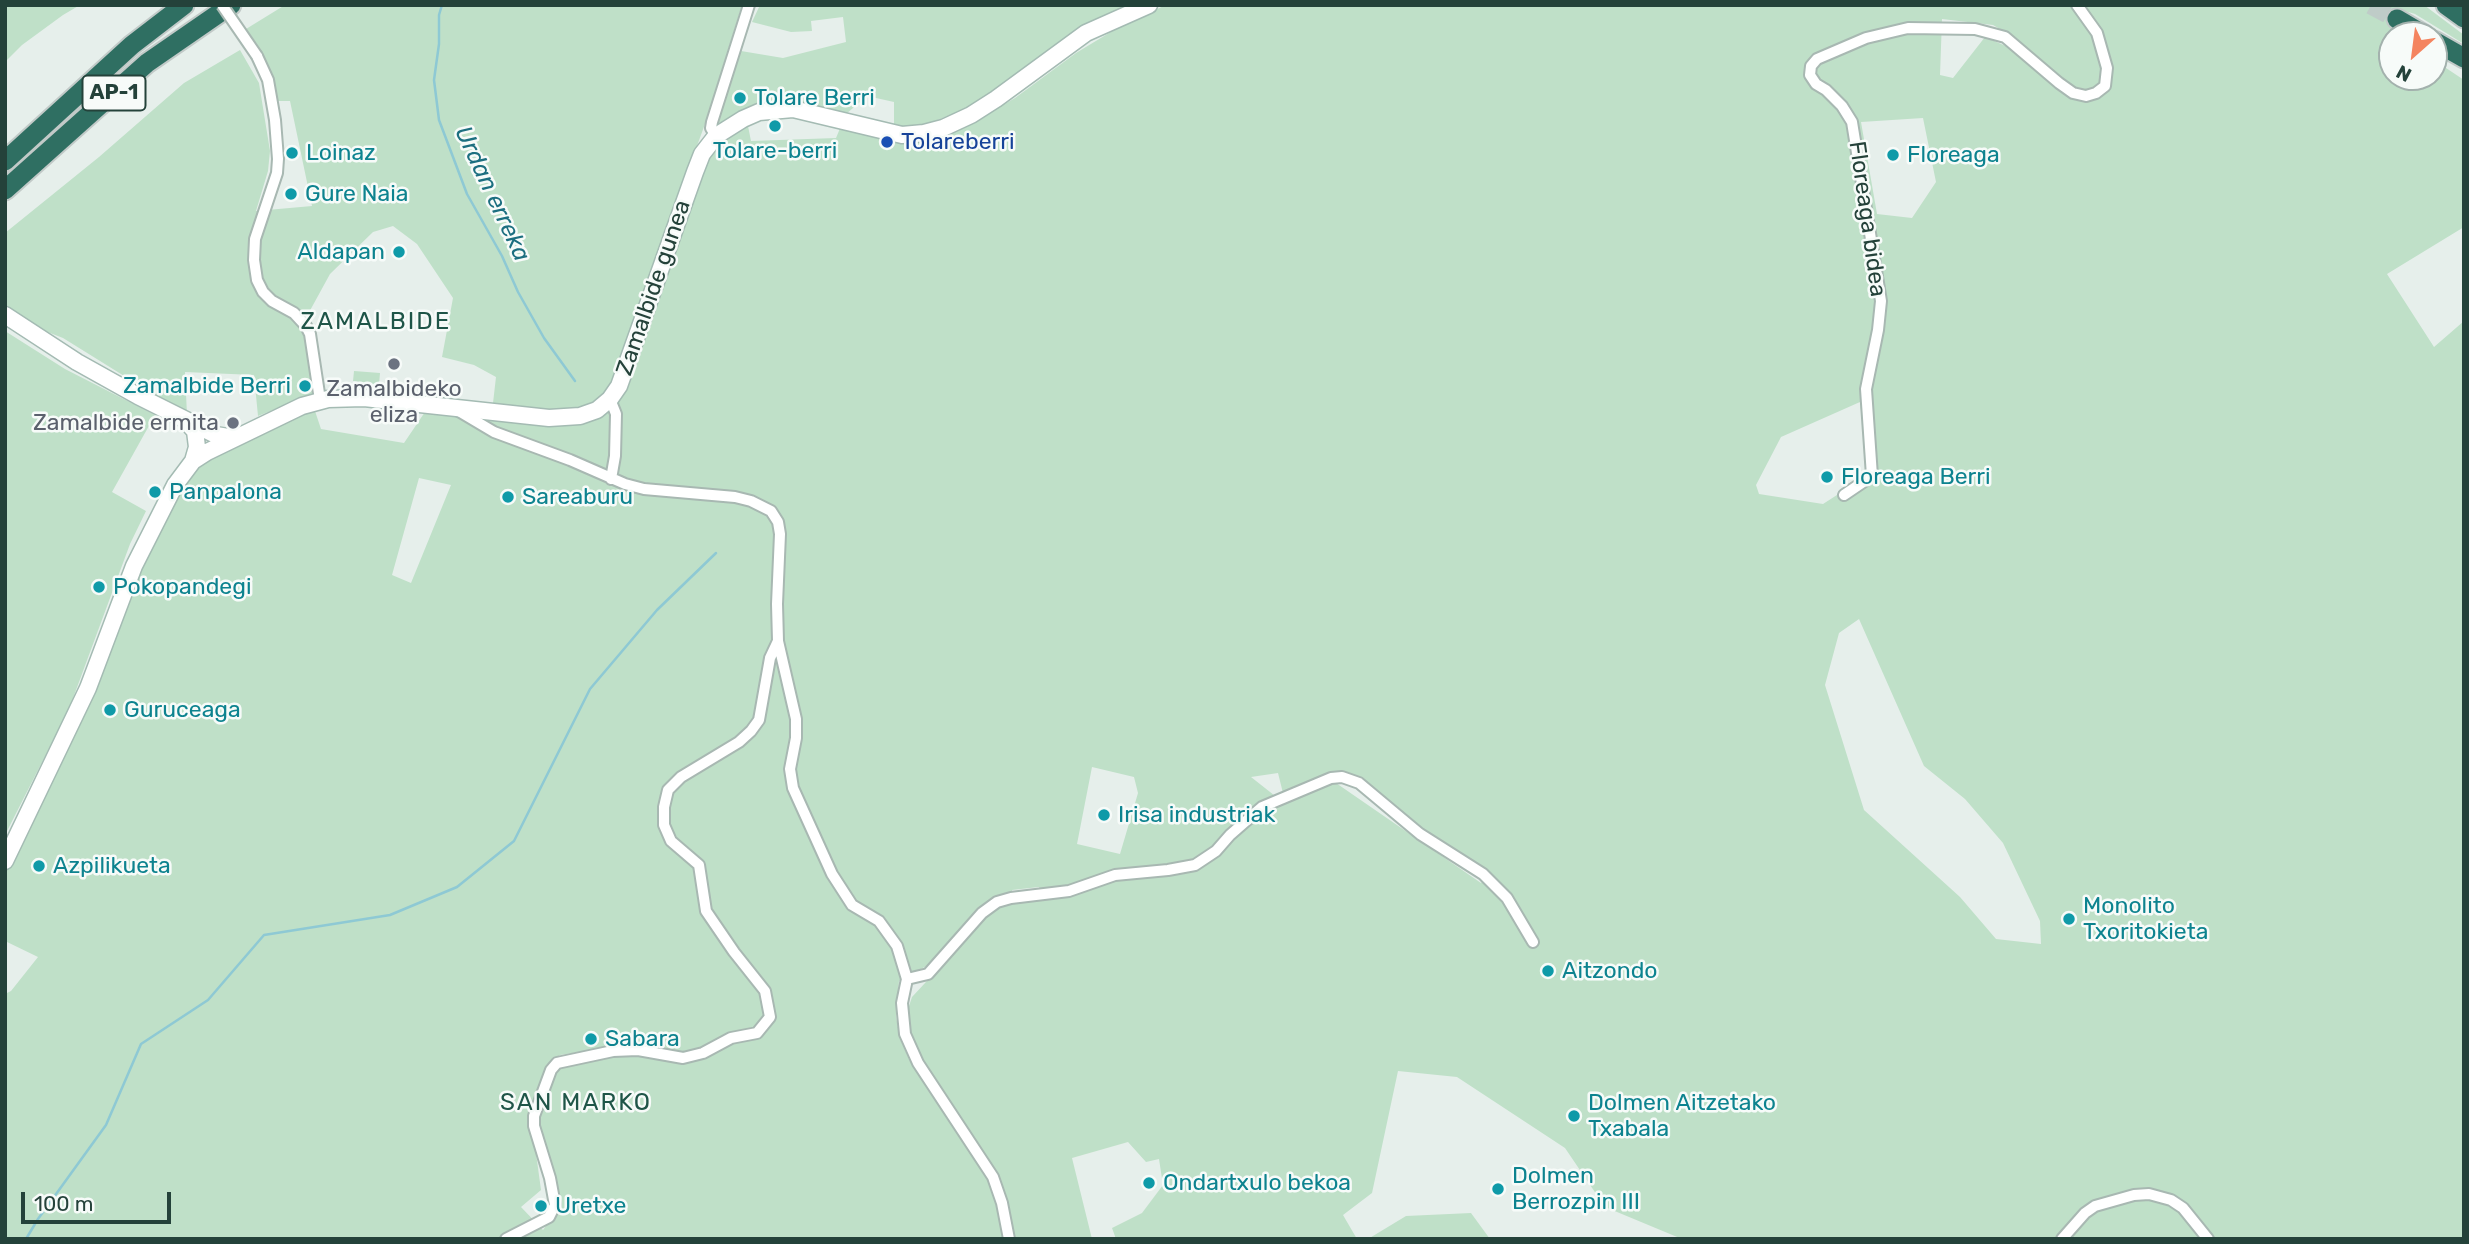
<!DOCTYPE html>
<html>
<head>
<meta charset="utf-8">
<style>
	body { margin:0 }
	#map { position:relative; width:2469px; height:1244px; overflow:hidden; background:#e6efeb; font-family:Rubik,sans-serif }
	canvas { display:block }
	.frame { position:absolute; inset:0; border:7px solid #24423a; pointer-events:none }
	.north { position:absolute; left:2378px; top:21px; width:70px; height:70px; box-sizing:border-box; background:#f7fbf9; border:2px solid #a3b1ad; border-radius:50%; rotate:208deg; font-size:19px; font-weight:700; line-height:28px; text-align:center; color:#24423a }
	.north::after { content:''; display:block; margin:auto; width:24px; height:32px; background:#f4845f; clip-path:polygon(50% 0,100% 100%,50% 72%,0 100%) }
	.scale { position:absolute; left:21px; top:1192px; width:150px; height:32px; box-sizing:border-box; border:4px solid #24423a; border-top:0; padding-left:9px; font-size:21px; line-height:24px; white-space:nowrap; color:#24423a; -webkit-text-stroke:5px #f7fbf9; paint-order:stroke }
</style>
</head>
<body>
<div id="map">
<canvas width="2469" height="1244"></canvas>
<div class="frame"></div>
<div class="north">N</div>
<div class="scale">100 m</div>
</div>
<script>
const g = document.querySelector('canvas').getContext('2d');
g.lineJoin = 'round';
function paint(path, color) {
  g.fillStyle = color;
  g.fill(path, 'evenodd');
}
function shape(rows) {
  const path = new Path2D();
  for (const r of rows) {
    path.moveTo(r[0], r[1]);
    for (let i = 2; i < r.length; i += 2) path.lineTo(r[i], r[i + 1]);
  }
  return path;
}
function strokePath(path, color, width, dash) {
  g.strokeStyle = color;
  g.lineWidth = width;
  g.lineCap = dash ? 'butt' : 'round';
  g.setLineDash(dash || []);
  g.stroke(path);
}
function drawText(font, color, halo, rows, align = 'center') {
  g.font = font + ' Rubik,sans-serif';
  g.lineWidth = 5;
  g.setLineDash([]);
  g.textBaseline = 'middle';
  g.strokeStyle = halo;
  g.fillStyle = color;
  for (const [text, x, y, turn = 0] of rows) {
    g.save();
    g.translate(x, y);
    g.rotate((+turn || 0) * Math.PI / 180);
    g.textAlign = isNaN(turn) ? turn : align;
    if (halo) g.strokeText(text, 0, 0);
    g.fillText(text, 0, 0);
    g.restore();
  }
}
paint(shape([
	[5,5,80,5,63,15,22,45,5,62],
	[285,5,742,5,705,124,631,326,648,328,668,265,709,154,722,141,748,126,751,141,836,138,841,126,885,137,972,123,1015,98,1076,53,1124,24,1166,5,2424,5,2464,35,2464,44,2415,14,2405,11,2399,14,2394,22,2395,31,2398,35,2392,35,2392,77,2434,77,2434,60,2464,80,2464,227,2387,274,2434,347,2464,321,2464,1239,1682,1239,1605,1207,1565,1148,1457,1077,1398,1071,1372,1193,1343,1215,1357,1239,1116,1239,1112,1228,1142,1213,1163,1185,1159,1159,1146,1162,1128,1142,1072,1158,1092,1239,5,1239,5,994,11,991,38,957,5,941,5,867,137,566,191,468,314,408,321,429,404,443,427,409,579,423,593,421,591,405,556,410,529,409,493,403,496,377,474,365,442,357,453,298,417,244,393,226,373,232,330,274,301,327,307,345,313,394,258,416,254,375,185,372,187,415,63,338,45,331,5,307,5,233,99,157,184,83,240,50,259,83,270,151,268,171,256,211,312,206,290,101,272,101,258,46,246,29],
	[1942,19,1993,25,2017,39,2008,47,1985,37,1953,78,1940,75],
	[1923,118,1936,182,1912,218,1877,214,1861,122],
	[1860,402,1868,475,1823,504,1759,494,1756,485,1781,437],
	[419,478,451,485,411,583,392,575],
	[1859,619,1924,766,1965,799,2003,843,2040,921,2041,944,1996,939,1960,897,1864,810,1825,685,1839,633],
	[1092,767,1134,777,1138,793,1120,854,1077,844],
	[1278,773,1283,793,1334,774,1352,775,1366,782,1422,829,1488,874,1481,883,1336,783,1284,803,1251,777],
	[1039,887,1042,898,1015,899,1012,890],
	[973,920,978,926,912,997,908,1009,908,1032,916,1051,909,1059,900,1039,896,1016,899,981,932,963],
	[623,1045,648,1047,677,1061,619,1054,563,1063,555,1071,536,1120,559,1207,543,1230,521,1207,541,1190,530,1109,551,1062,560,1055],
	[760,5,1129,5,1055,45,992,93,963,110,935,121,911,128,894,127,894,102,867,96,846,114,798,102,773,101,717,128,716,121,741,51,783,58,846,42,843,17,811,21,812,31,791,32,752,22],
	[5,331,65,369,155,415,112,492,146,511,130,544,69,709,5,835],
	[354,371,380,373,379,385,353,381],
	[1471,1213,1490,1239,1368,1239,1406,1216]
]), '#bfe0c8');
strokePath(shape([
	[442,5,439,15,439,44,434,80,439,120,467,194,502,256,518,292,544,338,575,381],
	[26,1239,38,1219,106,1125,141,1044,208,1000,264,935,390,915,457,887,514,841,590,689,657,610,716,553]
]), '#8ec9d4', 2.5);
strokePath(shape([
	[2371,5,2397,19]
]), '#bfccc8', 19, [19, 10]);
const street = shape([
	[257,56,268,80,275,120,278,159,277,173,255,239,254,260,257,280,263,292,272,301,294,313,306,326,310,334,320,400],
	[716,136,711,128,712,122,749,5],
	[610,399,616,414,615,456,611,479],
	[457,410,494,432,570,460,625,484,644,489,735,497,751,501,771,511,778,522,780,534,777,604,778,641,796,719,796,738,790,769,793,788,832,874,852,905,879,921,897,946,907,979,902,1003,905,1034,918,1063,993,1177,1002,1203,1009,1239],
	[1844,495,1872,476,1866,389,1878,330,1881,301,1852,122,1842,106,1826,90,1816,84,1810,75,1811,66,1817,59,1866,38,1908,28,1975,29,2005,37,2059,83,2073,93,2086,96,2096,93,2105,86,2107,68,2097,33,2077,5],
	[907,979,928,974,982,913,997,902,1011,898,1069,891,1115,875,1168,870,1195,865,1216,851,1230,835,1262,807,1331,778,1342,777,1359,783,1420,834,1483,874,1507,898,1533,942],
	[506,1239,549,1217,555,1205,550,1178,534,1126,534,1116,551,1070,557,1063,613,1051,638,1050,683,1058,703,1053,731,1038,757,1033,770,1017,765,991,734,952,706,911,699,865,671,841,664,825,664,807,668,790,681,777,739,742,751,731,759,720,770,658,778,641],
	[2062,1239,2085,1213,2095,1206,2134,1195,2149,1194,2171,1200,2183,1208,2208,1239]
]);
const secondary = shape([
	[5,315,77,362,138,396,216,435,234,438],
	[193,461,207,452,302,406,328,399,364,398,549,418,580,416,597,410,610,399,619,386,695,172,702,154,716,136,743,119,759,112,793,109,902,135,924,133,943,128,971,115,996,99,1086,33,1149,5],
	[5,861,88,688,134,566,175,485,193,461,197,447,195,431,185,420]
]);
const highway = shape([
	[2446,5,2464,18],
	[2397,19,2424,35],
	[2434,41,2464,58],
	[5,161,132,45,184,5],
	[5,190,147,63,231,5]
]);
strokePath(street, '#a8b8b2', 14);
strokePath(secondary, '#a4bbb3', 19);
strokePath(highway, '#c2cac8', 23);
strokePath(street, '#fff', 10);
strokePath(secondary, '#fff', 16);
strokePath(highway, '#2f6f62', 19);
const streetBridge = shape([
	[222,5,257,56]
]);
strokePath(streetBridge, '#a8b8b2', 14, []);
strokePath(streetBridge, '#fff', 10);
for (const [x, y, r, color] of [
	[740,98,7,"#0f9aa8"],
	[775,126,7,"#0f9aa8"],
	[887,142,7,"#1a4fb4"],
	[292,153,7,"#0f9aa8"],
	[1893,155,7,"#0f9aa8"],
	[291,194,7,"#0f9aa8"],
	[399,252,7,"#0f9aa8"],
	[394,364,7,"#6b7280"],
	[305,386,7,"#0f9aa8"],
	[233,423,7,"#6b7280"],
	[1827,477,7,"#0f9aa8"],
	[155,492,7,"#0f9aa8"],
	[508,497,7,"#0f9aa8"],
	[99,587,7,"#0f9aa8"],
	[110,710,7,"#0f9aa8"],
	[1104,815,7,"#0f9aa8"],
	[39,866,7,"#0f9aa8"],
	[2069,919,7,"#0f9aa8"],
	[1548,971,7,"#0f9aa8"],
	[591,1039,7,"#0f9aa8"],
	[1574,1116,7,"#0f9aa8"],
	[1149,1183,7,"#0f9aa8"],
	[1498,1189,7,"#0f9aa8"],
	[541,1206,7,"#0f9aa8"]
]) {
  const dot = new Path2D();
  dot.arc(x, y, r, 0, 2 * Math.PI);
  g.fillStyle = color;
  g.fill(dot);
  strokePath(dot, '#f7fbf9', 2.5);
}
for (const [x, y, w] of [
	[114,93,63]
]) {
  const box = new Path2D();
  box.roundRect(x - w / 2, y - 17.5, w, 35, 5);
  g.fillStyle = '#f7fbf9';
  g.fill(box);
  strokePath(box, '#24423a', 2);
}
drawText('bold 21px', '#24423a', null, [
	["AP-1",114,93]
]);
drawText('23px', '#0d838f', '#f7fbf9', [
	["Tolare Berri",754,98],
	["Tolare-berri",775,151,"center"],
	["Loinaz",306,153],
	["Floreaga",1907,155],
	["Gure Naia",305,194],
	["Aldapan",385,252,"right"],
	["Zamalbide Berri",291,386,"right"],
	["Floreaga Berri",1841,477],
	["Panpalona",169,492],
	["Sareaburu",522,497],
	["Pokopandegi",113,587],
	["Guruceaga",124,710],
	["Irisa industriak",1118,815],
	["Azpilikueta",53,866],
	["Monolito",2083,906],
	["Txoritokieta",2083,932],
	["Aitzondo",1562,971],
	["Sabara",605,1039],
	["Dolmen Aitzetako",1588,1103],
	["Txabala",1588,1129],
	["Dolmen",1512,1176],
	["Berrozpin III",1512,1202],
	["Ondartxulo bekoa",1163,1183],
	["Uretxe",555,1206]
], 'left');
drawText('23px', '#164399', '#f7fbf9', [
	["Tolareberri",901,142]
], 'left');
drawText('23px', '#24423a', '#f7fbf9', [
	["Floreaga bidea",1867,219,82],
	["Zamalbide gunea",654,288,-71]
]);
drawText('23px', '#5b616d', '#f7fbf9', [
	["Zamalbideko",394,389],
	["eliza",394,415],
	["Zamalbide ermita",219,423,"right"]
]);
drawText('italic 24px', '#1c6f80', '#f7fbf9', [
	["Urdan erreka",492,194,65]
]);
g.letterSpacing = '2px';
drawText('24px', '#1f5548', '#f7fbf9', [
	["ZAMALBIDE",376,322],
	["SAN MARKO",576,1103]
]);
g.letterSpacing = '0px';
</script>
</body>
</html>
